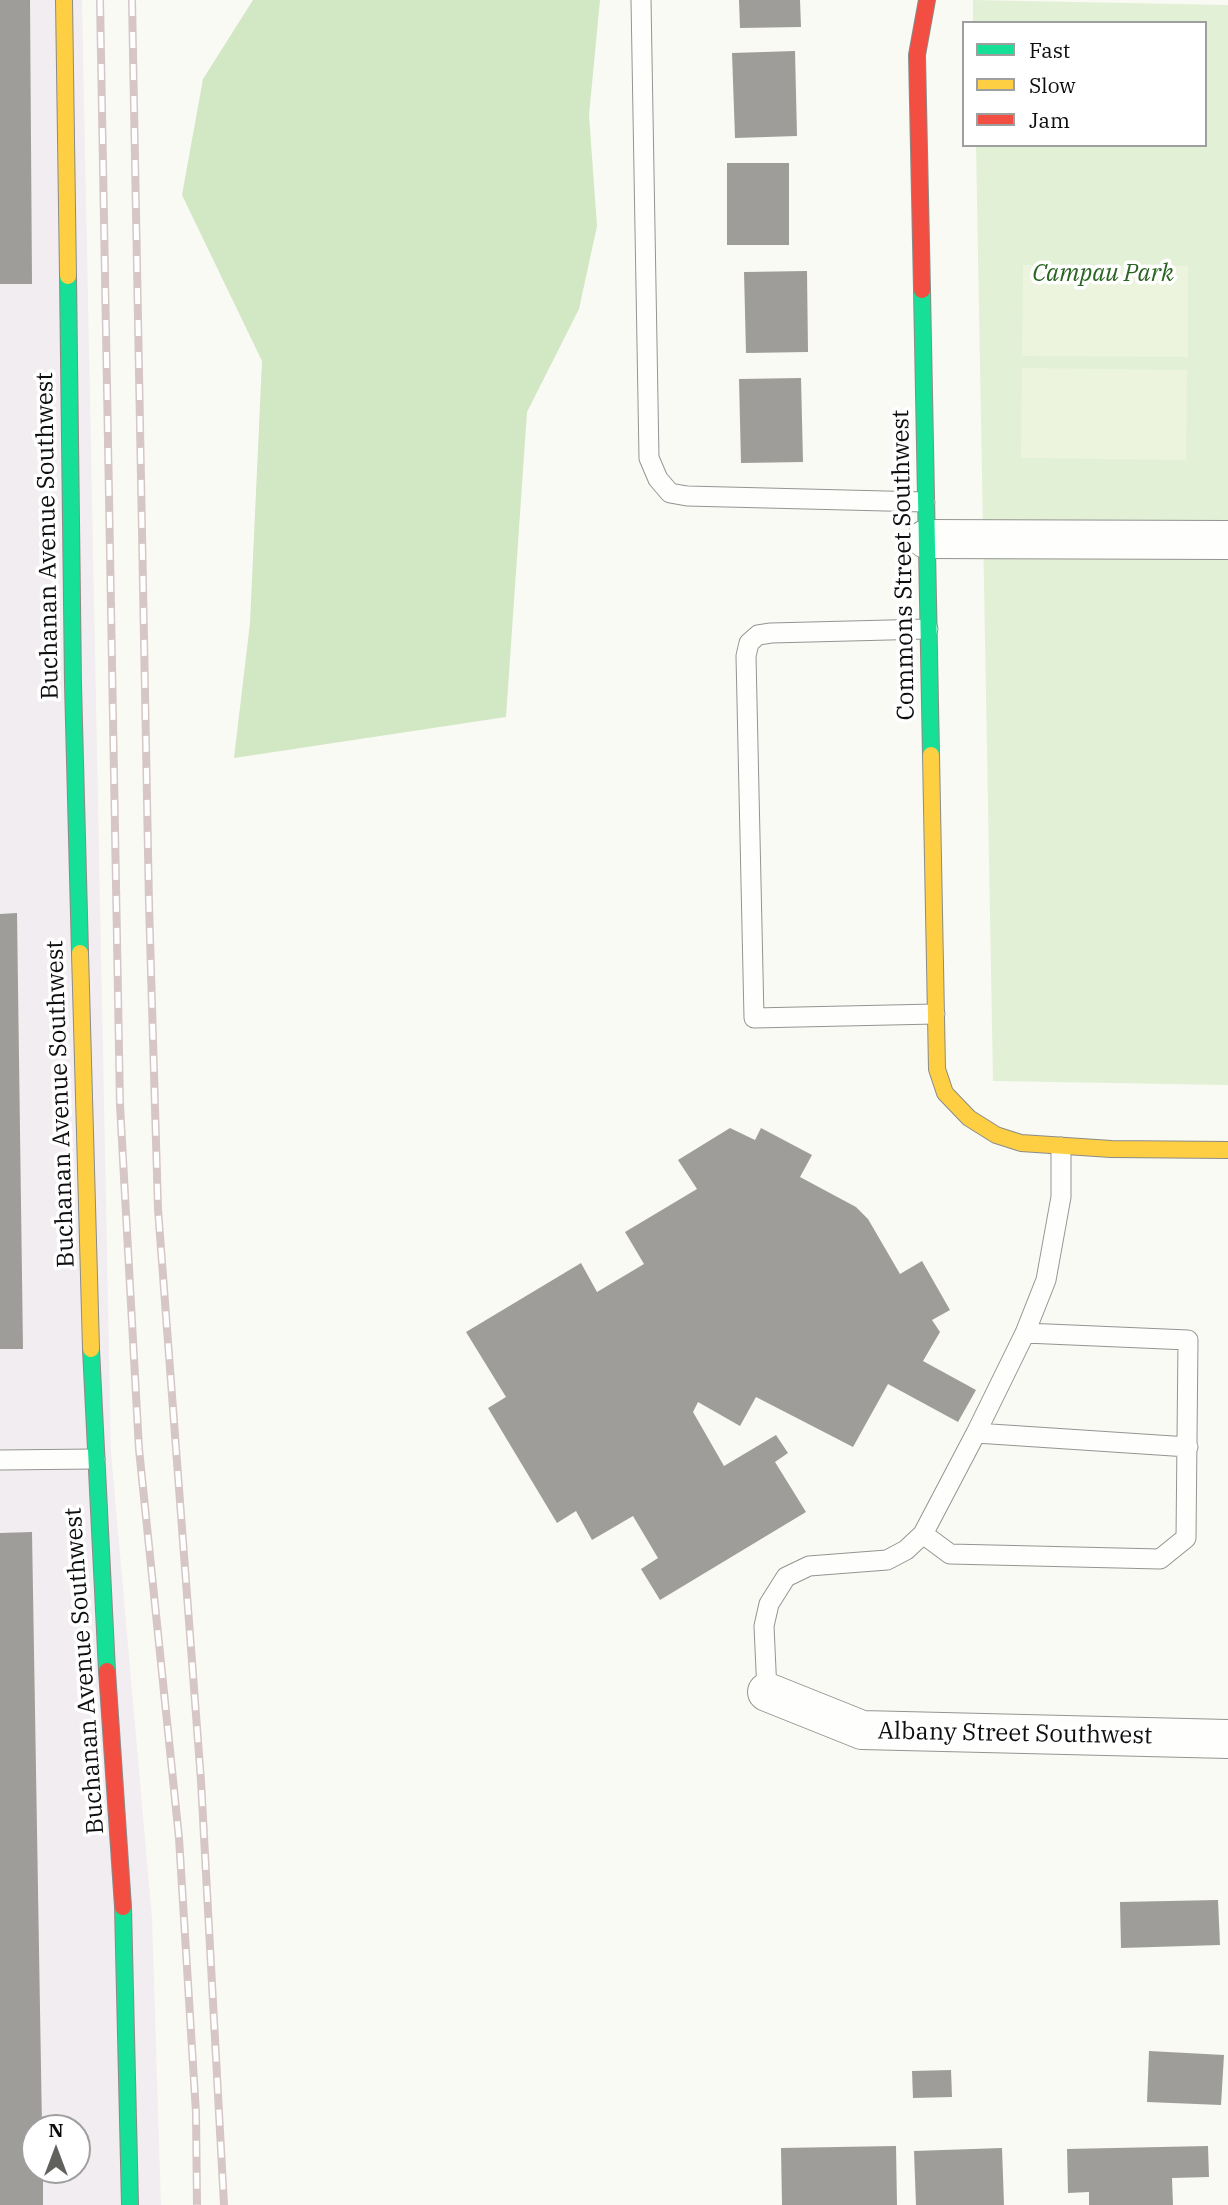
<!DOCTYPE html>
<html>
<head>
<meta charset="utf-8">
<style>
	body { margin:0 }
	#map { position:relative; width:1228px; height:2205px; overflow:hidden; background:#fafaf4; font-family:"IBM Plex Serif",serif }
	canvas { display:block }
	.legend { position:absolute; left:962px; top:21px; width:245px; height:126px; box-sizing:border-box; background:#fff; border:2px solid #9f9f9f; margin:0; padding:9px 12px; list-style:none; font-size:21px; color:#0e0e0e }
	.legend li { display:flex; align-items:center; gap:14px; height:35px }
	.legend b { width:35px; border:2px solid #9f9f9f }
	.north { position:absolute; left:21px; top:2114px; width:70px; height:70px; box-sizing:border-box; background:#fff; border:2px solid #9f9f9f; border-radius:50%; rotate:0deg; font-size:19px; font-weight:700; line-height:28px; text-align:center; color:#0e0e0e }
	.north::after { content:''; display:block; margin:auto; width:24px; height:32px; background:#61615e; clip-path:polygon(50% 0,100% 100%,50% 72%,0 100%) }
</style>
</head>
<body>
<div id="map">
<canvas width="1228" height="2205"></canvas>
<ul class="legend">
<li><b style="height:9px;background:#16e098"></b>Fast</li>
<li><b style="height:9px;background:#ffcf43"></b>Slow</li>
<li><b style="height:9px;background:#f24e42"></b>Jam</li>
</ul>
<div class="north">N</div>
</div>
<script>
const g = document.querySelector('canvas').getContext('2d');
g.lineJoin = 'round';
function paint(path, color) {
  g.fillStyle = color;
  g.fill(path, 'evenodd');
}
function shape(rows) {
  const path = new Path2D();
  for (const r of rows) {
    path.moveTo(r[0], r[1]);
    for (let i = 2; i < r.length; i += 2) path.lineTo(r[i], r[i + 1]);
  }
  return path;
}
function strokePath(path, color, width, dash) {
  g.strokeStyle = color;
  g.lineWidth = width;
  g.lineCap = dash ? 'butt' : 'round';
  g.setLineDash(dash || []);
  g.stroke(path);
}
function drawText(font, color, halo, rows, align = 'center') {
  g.font = font + ' "IBM Plex Serif",serif';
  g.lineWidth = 7;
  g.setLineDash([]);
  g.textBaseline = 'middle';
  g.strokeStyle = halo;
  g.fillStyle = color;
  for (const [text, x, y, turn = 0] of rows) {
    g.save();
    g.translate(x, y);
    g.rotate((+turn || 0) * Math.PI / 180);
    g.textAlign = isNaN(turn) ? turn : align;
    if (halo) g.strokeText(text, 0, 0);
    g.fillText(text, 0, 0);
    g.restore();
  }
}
paint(shape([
	[0,0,82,0,111,1452,152,1918,161,2205,0,2205],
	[35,2128,77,2128,77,2170,35,2170]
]), '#f2edf0');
paint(shape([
	[973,0,1228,5,1228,1085,993,1081,976,145,1205,145,1205,23,973,23]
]), '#e2f0d5');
paint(shape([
	[253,0,600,0,589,115,597,226,579,309,527,412,506,717,234,758,250,623,262,361,182,195,203,79]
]), '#d2e7c3');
paint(shape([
	[1023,265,1188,266,1188,357,1022,356],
	[1022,368,1187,370,1186,460,1021,458]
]), '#ecf4de');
paint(shape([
	[0,0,30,0,32,284,0,284],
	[739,0,800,0,801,27,740,28],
	[795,51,797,136,735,138,732,53],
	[727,163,789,163,789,245,727,245],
	[807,271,808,352,746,353,744,272],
	[801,378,803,462,741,463,739,379],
	[17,913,23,1349,0,1349,0,914],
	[730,1128,755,1140,761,1128,812,1155,800,1177,856,1207,868,1219,900,1274,922,1261,950,1310,932,1320,940,1332,923,1361,976,1390,958,1422,888,1384,853,1447,756,1397,740,1426,698,1402,693,1412,724,1466,776,1435,788,1453,775,1462,806,1512,660,1600,641,1569,658,1558,633,1516,592,1540,576,1511,557,1523,488,1408,506,1397,466,1332,581,1263,597,1292,644,1264,625,1232,697,1189,678,1160],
	[32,1532,42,2128,35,2128,35,2170,43,2170,43,2205,0,2205,0,1533],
	[1218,1900,1220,1945,1121,1948,1120,1902],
	[1149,2051,1224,2055,1221,2105,1147,2102],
	[951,2070,952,2097,913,2098,912,2071],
	[896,2146,897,2205,782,2205,781,2148],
	[1208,2146,1209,2177,1172,2178,1173,2205,1089,2205,1089,2192,1068,2193,1067,2149],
	[1002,2148,1004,2205,916,2205,914,2151]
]), '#9e9d99');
const lane = shape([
	[641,0,649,458,658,479,670,493,687,496,925,502],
	[928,629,771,633,758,635,749,643,746,656,754,1018,935,1014],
	[976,1433,1188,1447],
	[0,1460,95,1459],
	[923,1534,950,1554,1160,1559,1186,1538,1188,1340,1025,1333],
	[767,1692,764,1626,769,1604,786,1577,809,1566,887,1560,906,1550,923,1534,976,1433,1025,1333,1046,1280,1061,1197,1061,1147]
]);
const street = shape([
	[926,539,1228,540],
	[767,1692,862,1730,1228,1739]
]);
const fast = shape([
	[68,276,73,684,80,953],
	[922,290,931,755],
	[91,1349,107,1671],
	[123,1907,130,2205]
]);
const slow = shape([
	[64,0,68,276],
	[931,755,937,1069,945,1093,969,1118,996,1135,1021,1143,1111,1149,1228,1150],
	[80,953,91,1349]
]);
const jam = shape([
	[922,290,917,55,927,0],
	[107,1671,123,1907]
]);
strokePath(lane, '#949492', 21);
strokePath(street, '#949492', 40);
strokePath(fast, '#8b8b88', 18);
strokePath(slow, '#8b8b88', 18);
strokePath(jam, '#8b8b88', 18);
strokePath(lane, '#fefefd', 19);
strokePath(street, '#fefefd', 38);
strokePath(fast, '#16e098', 16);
strokePath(slow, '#ffcf43', 16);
strokePath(jam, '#f24e42', 16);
const rail = shape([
	[100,0,120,1105,139,1449,179,1838,196,2113,197,2205],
	[132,0,149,904,158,1209,201,1781,224,2205]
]);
strokePath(rail, '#d6c6c5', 8);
strokePath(rail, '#fff', 5, [16]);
drawText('italic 24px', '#2a6421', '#fff', [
	["Campau Park",1103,274]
]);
drawText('24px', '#0e0e0e', '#fff', [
	["Buchanan Avenue Southwest",48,536,-91],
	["Commons Street Southwest",904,565,-91],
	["Buchanan Avenue Southwest",61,1104,-92],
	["Buchanan Avenue Southwest",85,1671,-94],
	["Albany Street Southwest",1015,1734,1]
]);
</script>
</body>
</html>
